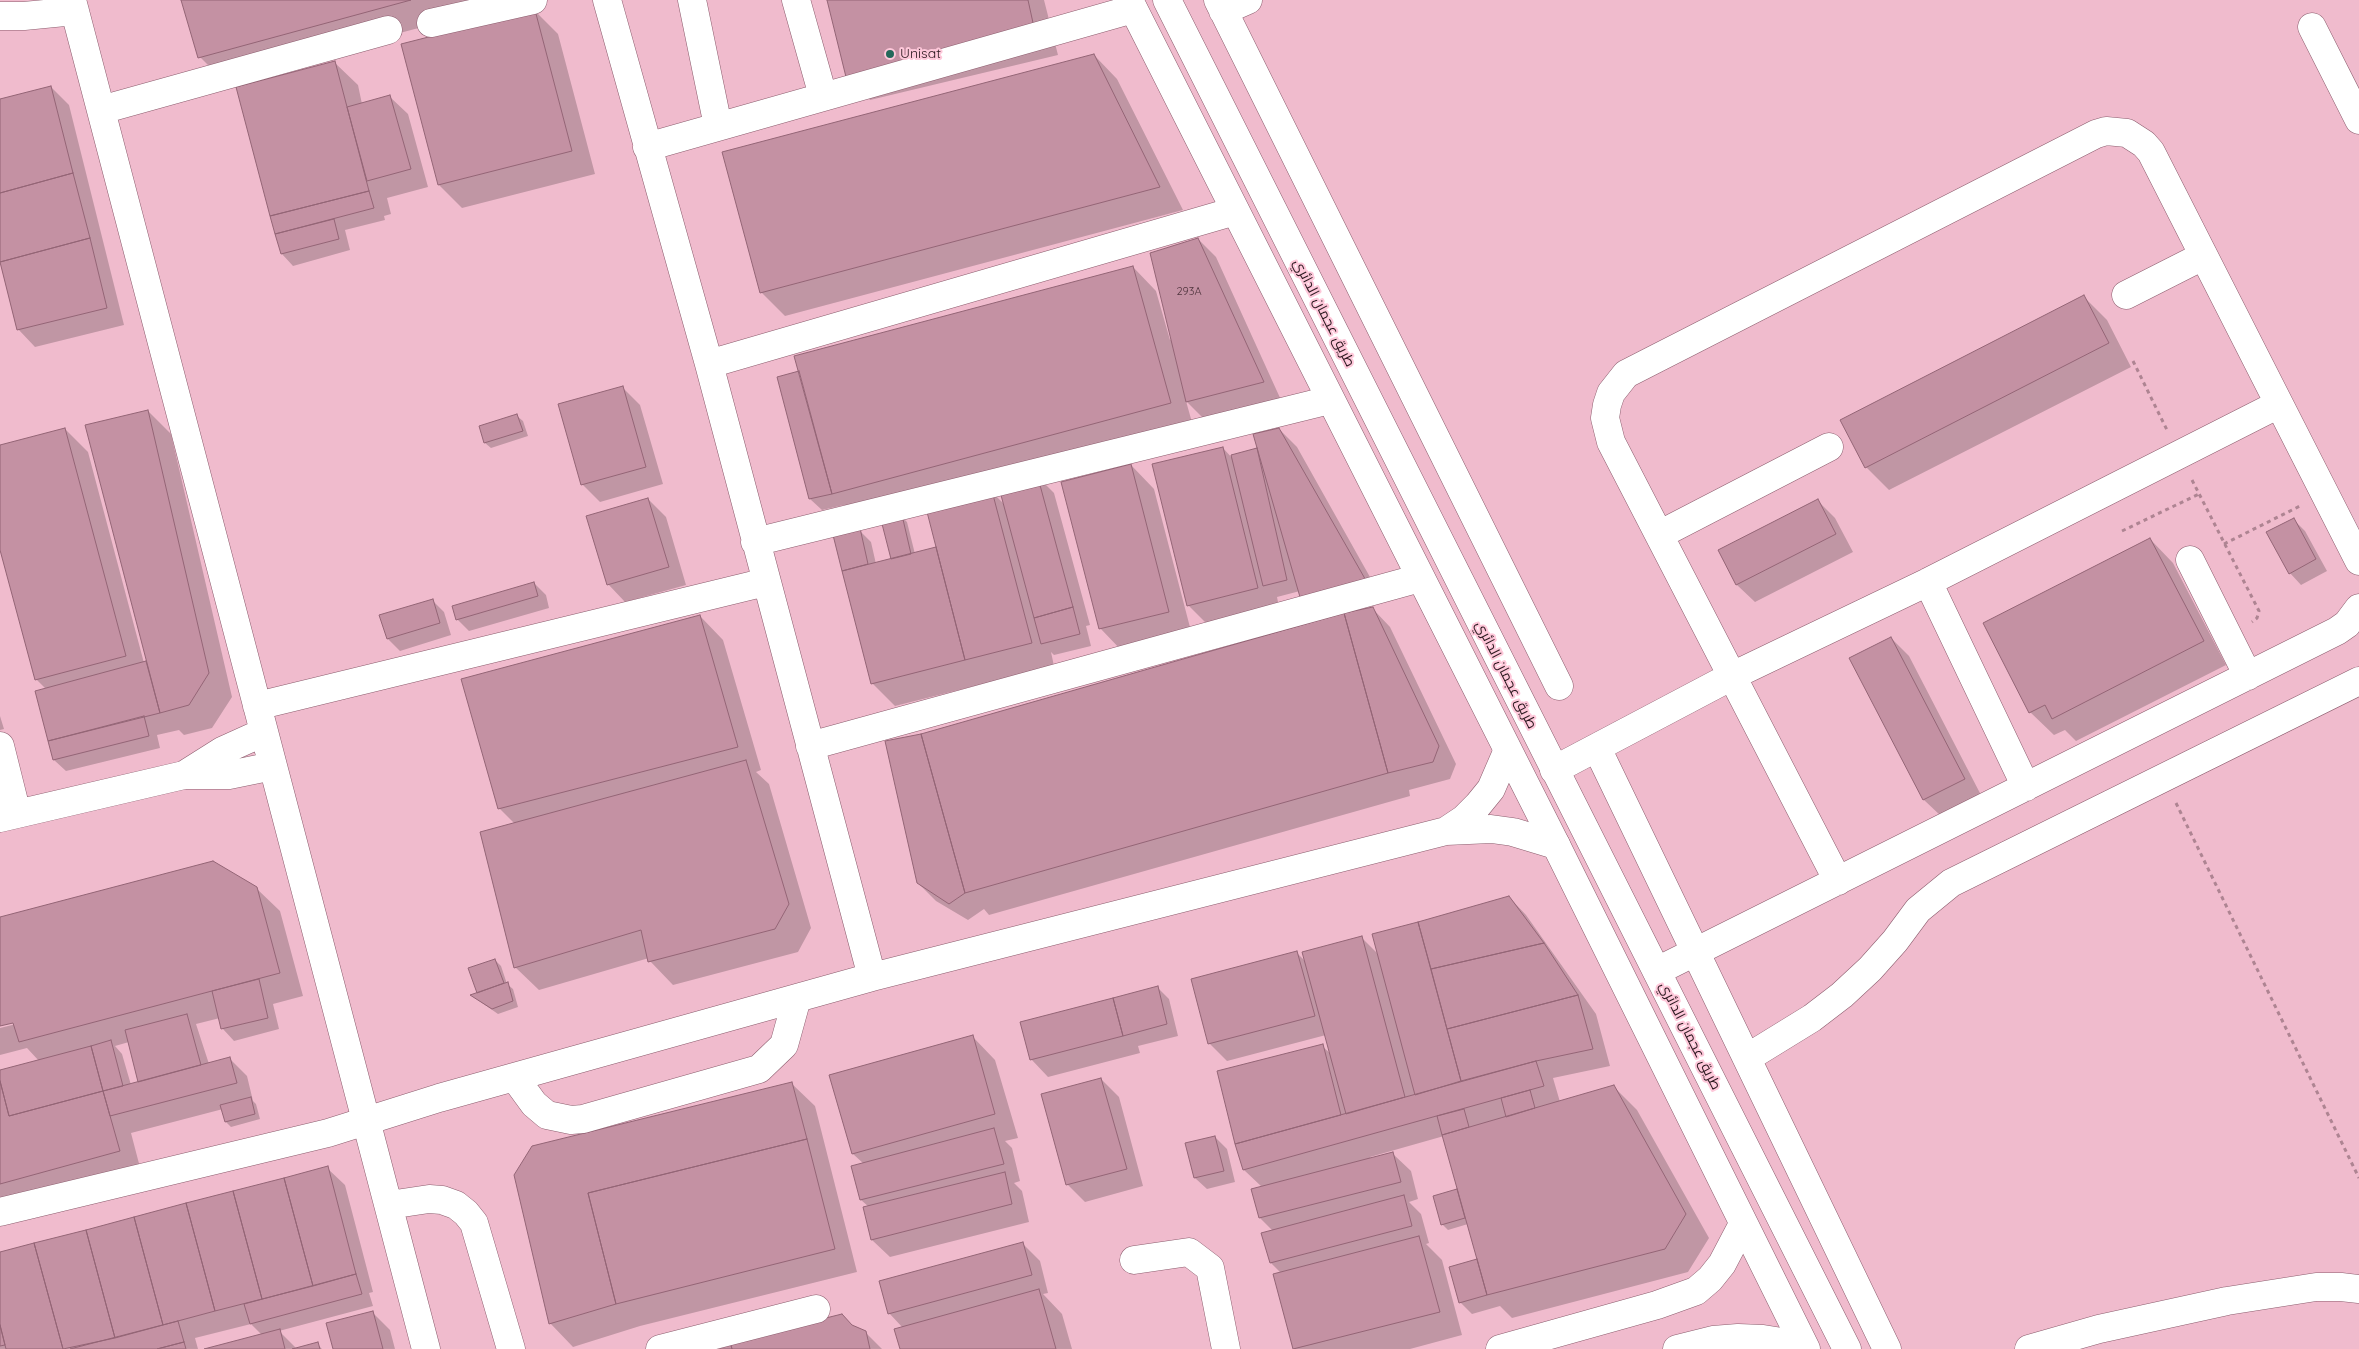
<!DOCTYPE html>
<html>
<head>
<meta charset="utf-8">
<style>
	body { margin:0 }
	canvas { display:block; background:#f0bbcd }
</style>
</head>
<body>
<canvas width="2359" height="1349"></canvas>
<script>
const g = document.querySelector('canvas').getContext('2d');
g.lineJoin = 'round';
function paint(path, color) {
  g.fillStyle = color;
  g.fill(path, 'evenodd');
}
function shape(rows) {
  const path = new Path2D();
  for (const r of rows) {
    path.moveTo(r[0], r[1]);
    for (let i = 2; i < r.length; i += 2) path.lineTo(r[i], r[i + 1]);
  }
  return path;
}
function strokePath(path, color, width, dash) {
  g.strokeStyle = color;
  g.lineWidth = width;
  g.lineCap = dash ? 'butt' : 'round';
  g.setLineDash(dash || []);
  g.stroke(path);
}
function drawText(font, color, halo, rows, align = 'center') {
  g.font = font + ' Quicksand,Cairo,sans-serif';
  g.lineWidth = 4;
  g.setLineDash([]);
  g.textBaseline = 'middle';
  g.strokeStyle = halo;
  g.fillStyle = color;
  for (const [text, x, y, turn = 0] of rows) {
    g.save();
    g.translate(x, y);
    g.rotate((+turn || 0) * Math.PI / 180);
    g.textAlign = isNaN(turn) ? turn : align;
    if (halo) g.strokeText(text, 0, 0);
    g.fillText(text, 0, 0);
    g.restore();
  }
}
paint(shape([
	[183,0,524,0,223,80,200,57],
	[828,0,1044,0,1058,55,870,100,847,76],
	[535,11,558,34,595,174,462,208,439,185],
	[1094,55,1117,79,1183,210,785,316,761,292],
	[334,62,358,85,362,104,390,97,408,114,428,187,387,198,391,214,384,216,385,220,345,230,350,250,293,266,282,254,237,88],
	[51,87,69,105,124,325,35,347,18,329,0,259,0,100],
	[1198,239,1216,257,1281,400,1204,419,1186,401,1193,426,856,516,844,505,822,510,810,499,1133,267,1156,291,1170,340,1172,339],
	[2084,297,2107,320,2131,367,1889,490,1866,467],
	[622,387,640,405,663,484,600,502,582,484],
	[148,411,171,434,232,697,212,728,184,735,179,730,157,735,160,748,66,771,54,760,46,689,36,679,0,545,0,446,65,429,88,452,144,663,149,665],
	[517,416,523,421,528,436,491,448,485,443],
	[1279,429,1297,447,1384,602,1357,610,1358,612,1373,609,1390,627,1456,764,1450,779,1409,790,1410,796,989,915,984,909,968,920,936,901,918,883,921,735,1321,621,1303,603,1300,591,1277,597,1280,612,1211,628,1188,605,1223,448,1233,459,1256,450,1260,454],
	[1131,465,1154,489,1192,635,1123,652,1100,628],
	[1036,475,1054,493,1090,625,1086,626,1091,646,1054,655,1051,652,1054,666,895,706,872,683,835,536,859,530,871,542,876,564,892,559,901,516,907,522,915,554,938,548,992,492,1005,505],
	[648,499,666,517,686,585,625,602,608,584],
	[1817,500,1835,518,1853,552,1755,602,1737,585,1720,551],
	[2293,519,2305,531,2327,571,2301,585,2290,573],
	[2150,539,2173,563,2226,665,2076,741,2065,730,2054,735,2030,712],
	[534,583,546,595,549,608,469,631,457,619],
	[432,600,444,612,451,635,400,651,388,639,380,616],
	[700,616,723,640,761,770,756,772,769,784,811,928,798,952,673,985,650,961,649,958,539,990,515,967,515,824,499,808],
	[1891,638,1909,656,1982,797,1942,817,1924,800,1851,658],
	[0,716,4,729,0,730],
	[256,888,280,911,303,996,273,1004,279,1029,234,1041,223,1029,220,1018,196,1024,209,1064,230,1059,247,1076,253,1101,256,1104,260,1119,231,1127,226,1122,223,1109,131,1133,142,1175,0,1207,0,1071,39,1061,27,1048,0,1055,0,1028,20,1023,19,1021,0,1025,0,918],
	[129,1042,141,1082,131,1085,122,1054,115,1046],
	[1509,897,1526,915,1596,1014,1610,1066,1553,1078,1560,1102,1614,1087,1637,1110,1709,1238,1688,1272,1512,1318,1500,1306,1472,1314,1460,1302,1478,1260,1468,1224,1448,1230,1442,1224,1435,1197,1459,1190,1444,1136,1370,1157,1371,1159,1393,1154,1411,1171,1418,1199,1409,1202,1421,1214,1429,1243,1426,1244,1442,1260,1462,1335,1410,1349,1294,1349,1274,1275,1281,1273,1271,1263,1273,1231,1260,1218,1253,1190,1262,1187,1244,1170,1219,1072,1322,1046,1331,1054,1326,1035,1227,1061,1209,1043,1296,952,1306,962,1361,937,1379,955,1374,935],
	[495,960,501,966,507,984,513,989,518,1007,498,1014,472,996,478,994],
	[1157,987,1169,999,1178,1036,1138,1046,1140,1053,1048,1077,1031,1059],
	[972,1036,995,1060,1018,1138,1005,1141,1012,1148,1020,1181,1014,1183,1022,1191,1029,1222,890,1257,872,1240,869,1207,861,1200,852,1167,864,1164,853,1154,831,1076],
	[1101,1079,1119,1097,1143,1186,1085,1202,1067,1184],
	[791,1083,815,1106,857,1272,640,1326,573,1347,550,1323],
	[1215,1137,1227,1149,1235,1182,1207,1189,1195,1178],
	[327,1168,345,1185,373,1292,369,1293,373,1306,279,1331,297,1349,317,1344,322,1349,209,1349,262,1335,251,1324,195,1338,198,1349,0,1349,0,1254],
	[1022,1243,1040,1261,1048,1293,1043,1294,1062,1314,1072,1349,901,1349,903,1328,889,1313],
	[372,1312,390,1330,395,1349,334,1349],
	[852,1326,865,1332,882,1349,711,1349]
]), '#0003');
const building = shape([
	[181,0,411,0,198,58,181,0],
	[827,0,1028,0,1035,32,846,77,827,0],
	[535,10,572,151,438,185,401,44,535,10],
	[1094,54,1160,187,760,293,722,152,1094,54],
	[335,61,369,191,270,216,236,87,335,61],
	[51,86,73,173,0,193,0,99,51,86],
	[390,95,411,169,367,181,347,107,390,95],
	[73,173,90,238,0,262,0,193,73,173],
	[369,191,374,208,275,234,270,216,369,191],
	[334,219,339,239,281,254,275,234,334,219],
	[90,238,107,308,17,330,0,262,90,238],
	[1198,238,1264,382,1186,402,1150,253,1198,238],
	[1133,266,1171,403,832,494,794,356,1133,266],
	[2084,295,2109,343,1865,468,1840,420,2084,295],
	[799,371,832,494,809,499,777,377,799,371],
	[623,386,646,467,581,485,558,404,623,386],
	[148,410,209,673,189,705,160,713,85,425,148,410],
	[517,414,523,431,484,443,479,426,517,414],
	[65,428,126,656,35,680,0,550,0,445,65,428],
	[1279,428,1368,584,1302,604,1253,434,1279,428],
	[1223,447,1258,588,1187,606,1152,464,1223,447],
	[1257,448,1287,580,1263,586,1231,455,1257,448],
	[1131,464,1169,612,1099,629,1061,482,1131,464],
	[1037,474,1073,607,1034,618,998,484,1037,474],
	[992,491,1032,643,965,660,926,508,992,491],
	[648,498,669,567,607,585,586,516,648,498],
	[1818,499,1836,534,1736,585,1718,550,1818,499],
	[902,515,911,554,891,559,881,520,902,515],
	[2294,518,2316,559,2289,574,2266,532,2294,518],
	[860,528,868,564,842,571,833,535,860,528],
	[2150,538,2204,641,2052,719,2045,705,2029,713,1983,623,2150,538],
	[936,547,965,660,871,684,842,571,936,547],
	[534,582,538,596,456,620,452,606,534,582],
	[433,599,440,623,387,639,379,615,433,599],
	[1073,607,1080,634,1041,644,1034,618,1073,607],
	[1373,607,1439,746,1433,762,1388,773,1344,613,1373,607],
	[1344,613,1388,773,965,893,921,734,1344,613],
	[700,615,738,747,498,809,461,679,700,615],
	[1891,637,1965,779,1923,800,1849,658,1891,637],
	[146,661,160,713,48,741,35,691,146,661],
	[144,716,149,736,53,760,48,741,144,716],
	[921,734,965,893,949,904,917,883,885,741,921,734],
	[746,760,789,904,775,929,648,962,641,930,514,968,480,832,746,760],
	[213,861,257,887,280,973,19,1042,13,1023,0,1026,0,917,213,861],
	[1509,896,1544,943,1431,969,1418,922,1509,896],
	[1418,922,1461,1081,1415,1095,1372,934,1418,922],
	[1362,936,1405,1097,1346,1114,1302,952,1362,936],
	[1544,943,1578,995,1447,1029,1431,969,1544,943],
	[1297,951,1315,1016,1208,1044,1191,979,1297,951],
	[495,959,504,983,477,993,468,968,495,959],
	[259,979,268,1018,221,1029,212,991,259,979],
	[508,982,513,1001,492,1009,470,995,508,982],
	[1158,986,1167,1024,1123,1036,1113,998,1158,986],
	[1578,995,1593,1049,1536,1061,1461,1081,1447,1029,1578,995],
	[1113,998,1123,1036,1030,1060,1020,1022,1113,998],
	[187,1014,201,1065,138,1082,125,1030,187,1014],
	[973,1035,995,1114,852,1154,829,1075,973,1035],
	[111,1040,123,1086,103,1091,91,1046,111,1040],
	[1323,1044,1341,1115,1235,1144,1217,1071,1323,1044],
	[91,1046,103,1091,9,1116,0,1081,0,1070,91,1046],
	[230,1057,237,1083,110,1116,103,1091,230,1057],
	[1536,1061,1544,1086,1243,1170,1235,1144,1536,1061],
	[1101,1078,1127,1169,1066,1185,1041,1094,1101,1078],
	[0,1081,9,1116,103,1091,120,1151,0,1184,0,1081],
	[792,1082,807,1139,588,1193,616,1304,549,1324,514,1175,532,1146,792,1082],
	[1614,1085,1686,1214,1665,1249,1487,1295,1442,1135,1614,1085],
	[1530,1090,1535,1108,1506,1117,1501,1098,1530,1090],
	[251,1097,255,1114,225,1122,220,1105,251,1097],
	[1464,1109,1469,1127,1442,1135,1437,1116,1464,1109],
	[994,1128,1004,1164,860,1200,851,1166,994,1128],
	[1215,1136,1224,1171,1194,1178,1185,1143,1215,1136],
	[807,1139,835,1249,616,1304,588,1193,807,1139],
	[1393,1152,1401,1182,1259,1218,1251,1189,1393,1152],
	[328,1166,356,1274,313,1286,284,1178,328,1166],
	[1005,1172,1012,1204,871,1240,863,1207,1005,1172],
	[284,1178,313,1286,262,1299,233,1191,284,1178],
	[1457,1189,1465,1218,1441,1225,1433,1196,1457,1189],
	[233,1191,262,1299,215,1311,186,1203,233,1191],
	[1404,1195,1412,1226,1270,1263,1261,1233,1404,1195],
	[186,1203,215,1311,163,1325,134,1217,186,1203],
	[134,1217,163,1325,115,1338,86,1230,134,1217],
	[86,1230,115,1338,63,1349,34,1243,86,1230],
	[1419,1236,1440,1312,1293,1349,1273,1274,1419,1236],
	[1023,1242,1032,1275,888,1314,879,1281,1023,1242],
	[34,1243,63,1349,6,1349,0,1325,0,1252,34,1243],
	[1477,1259,1487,1295,1459,1303,1449,1267,1477,1259],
	[356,1274,362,1294,250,1324,244,1304,356,1274],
	[1039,1289,1056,1349,900,1349,894,1329,1039,1289],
	[373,1311,383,1349,333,1349,326,1323,373,1311],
	[842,1314,852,1325,866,1331,870,1349,732,1349,730,1342,842,1314],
	[178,1321,184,1342,157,1349,70,1349,178,1321],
	[0,1325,5,1345,0,1346,0,1325],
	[280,1329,285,1349,204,1349,280,1329],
	[184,1342,186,1349,157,1349,184,1342],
	[318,1342,320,1349,292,1349,318,1342],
	[730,1342,732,1349,706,1349,730,1342]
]);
paint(building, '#c491a3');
strokePath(building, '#946576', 1);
const minor = shape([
	[72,0,426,1349],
	[607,0,709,364,872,977],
	[692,0,718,126],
	[796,0,823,96],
	[1218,0,1559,686],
	[1223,11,1248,0],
	[0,16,24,16,75,11],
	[431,23,533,0],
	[2312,27,2359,120],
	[101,110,388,30],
	[647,147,1133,9],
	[2126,295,2203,256],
	[709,364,1235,211],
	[1659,535,1829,447],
	[755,542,1330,400],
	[2190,560,2248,676],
	[1928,582,2026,787],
	[257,706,766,582],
	[0,746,17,814],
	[810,746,1420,578],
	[1597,748,1887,1349],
	[1554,770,1732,676,1928,582,2279,404],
	[184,775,222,751,264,732],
	[0,818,184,775,229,775,273,766],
	[1446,831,1464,819,1478,805,1491,789,1507,752],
	[1838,881,1611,442,1605,418,1607,405,1611,393,1626,374,2096,134,2106,131,2127,133,2144,144,2151,152,2359,561],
	[1657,971,2337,631,2347,624,2359,608],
	[1747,1058,1812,1018,1842,995,1870,969,1895,941,1918,910,1951,883,2359,681],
	[515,1078,534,1104,547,1115,571,1120,583,1119,759,1069,784,1045,797,998],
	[389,1205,429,1199,442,1200,456,1205,466,1213,474,1223,511,1349],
	[0,1212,328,1133,439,1098,872,977,1446,831,1491,829,1513,832,1556,845],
	[1134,1260,1189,1252,1210,1268,1226,1349],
	[660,1349,816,1309],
	[1500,1349,1657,1305,1696,1291,1710,1279,1722,1264,1743,1224],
	[1677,1349,1713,1340,1738,1338,1763,1339,1788,1343,1804,1349],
	[2029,1349,2099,1329,2227,1301,2316,1287,2341,1287,2359,1289]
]);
const major = shape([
	[1129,0,1556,845,1806,1349],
	[1167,0,1847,1349]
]);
strokePath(minor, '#8c5d6e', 29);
strokePath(major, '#8c5d6e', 29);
strokePath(shape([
	[2133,361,2167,430],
	[2192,480,2259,611,2257,618,2252,622],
	[2122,531,2199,494],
	[2224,544,2300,506],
	[2176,803,2359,1178]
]), '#ae8492', 3, [4, 4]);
strokePath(minor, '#fff', 28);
strokePath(major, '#fff', 28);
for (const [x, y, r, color] of [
	[890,54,5,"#24685a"]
]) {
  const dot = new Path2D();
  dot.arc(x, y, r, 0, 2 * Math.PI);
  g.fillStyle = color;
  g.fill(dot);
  strokePath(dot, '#fec8da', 2);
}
drawText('11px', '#50353e', null, [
	["293A",1189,292]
]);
drawText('14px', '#29161d', '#fec8da', [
	["Unisat",900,54]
], 'left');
drawText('14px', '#29161d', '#fec8da', [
	["طريق عجمان الدائري",1324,313,63],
	["طريق عجمان الدائري",1506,675,63],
	["طريق عجمان الدائري",1690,1036,63]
]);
</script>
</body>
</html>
